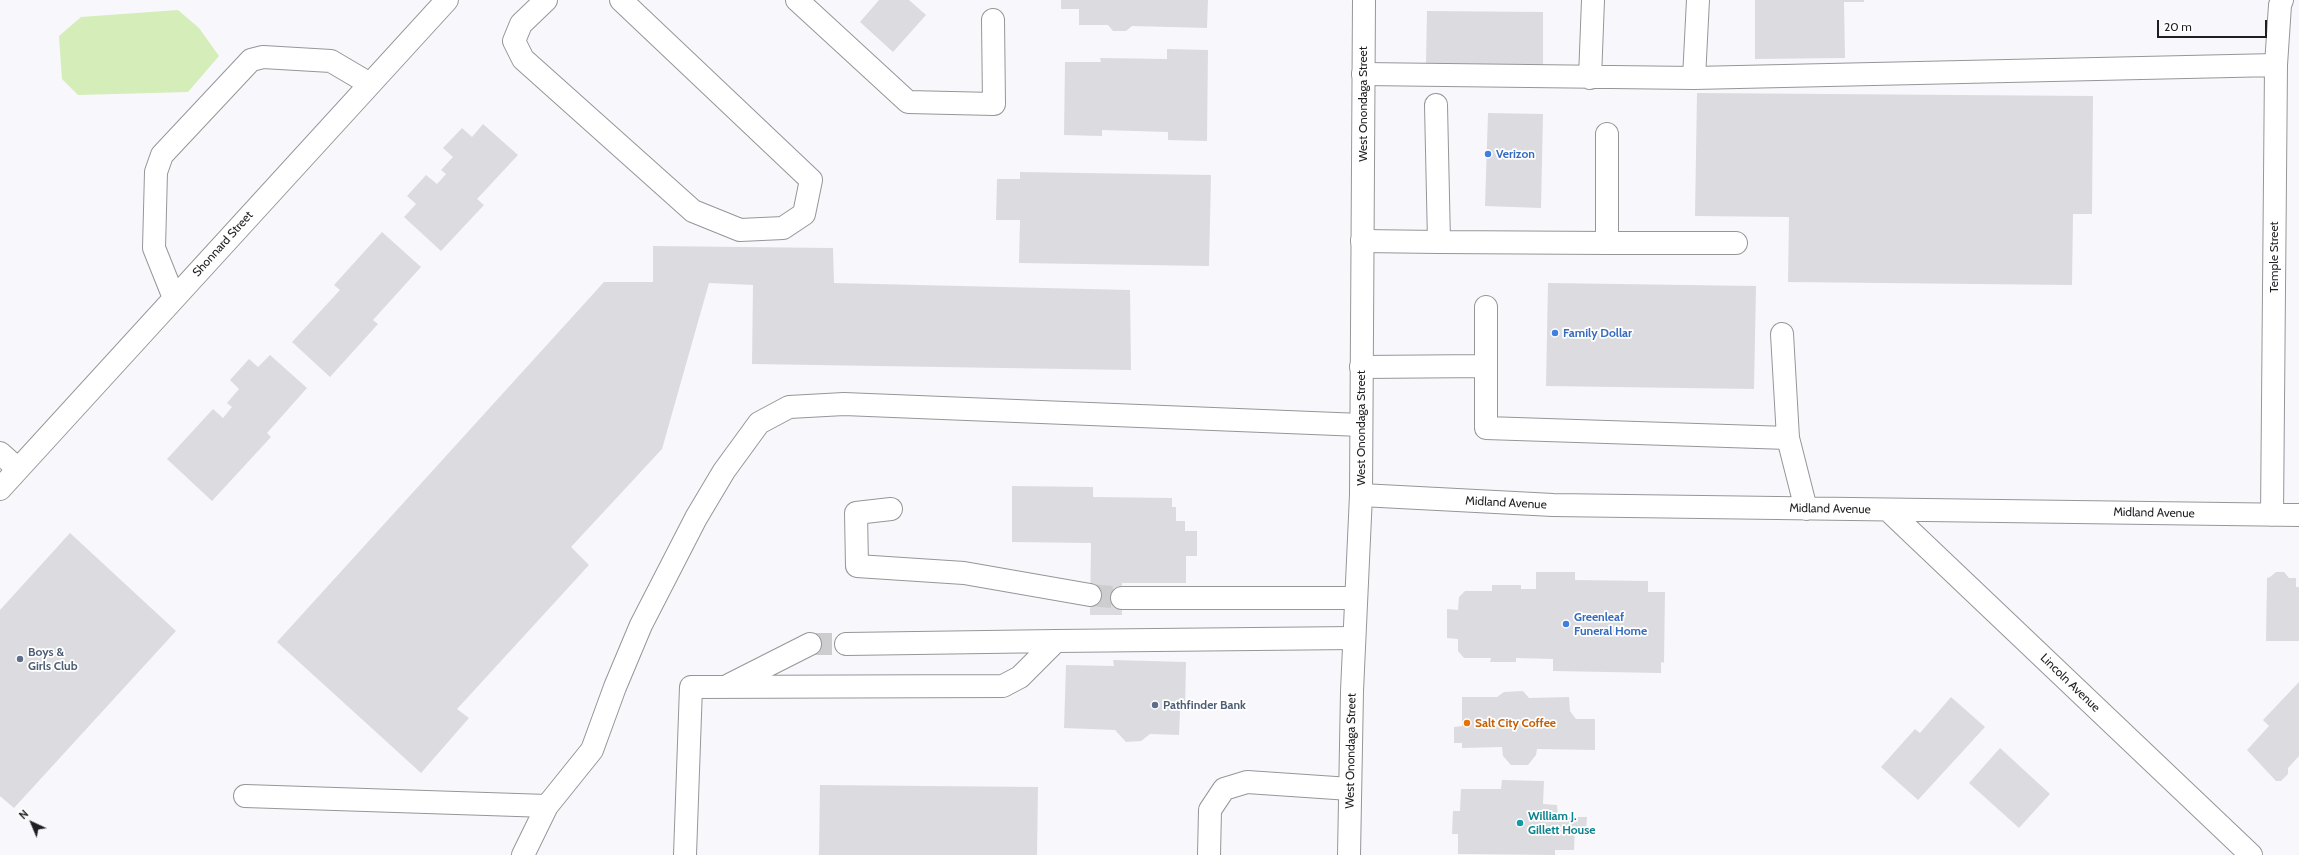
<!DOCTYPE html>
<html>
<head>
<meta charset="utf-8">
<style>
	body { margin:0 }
	#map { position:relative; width:2299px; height:855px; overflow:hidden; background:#f8f7fb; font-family:Cabin,sans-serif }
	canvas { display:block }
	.north { position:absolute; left:12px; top:803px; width:40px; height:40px; -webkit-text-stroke:3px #fff; paint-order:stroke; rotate:316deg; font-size:11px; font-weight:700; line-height:16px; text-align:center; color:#1f1f21 }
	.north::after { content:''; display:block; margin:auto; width:14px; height:18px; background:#1f1f21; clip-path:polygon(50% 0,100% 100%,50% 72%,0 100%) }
	.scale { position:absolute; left:2157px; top:20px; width:110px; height:18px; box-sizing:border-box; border:2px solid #1f1f21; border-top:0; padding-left:5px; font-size:12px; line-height:14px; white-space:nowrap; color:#1f1f21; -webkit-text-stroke:3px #fff; paint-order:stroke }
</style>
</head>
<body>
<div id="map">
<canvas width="2299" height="855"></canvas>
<div class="north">N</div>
<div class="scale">20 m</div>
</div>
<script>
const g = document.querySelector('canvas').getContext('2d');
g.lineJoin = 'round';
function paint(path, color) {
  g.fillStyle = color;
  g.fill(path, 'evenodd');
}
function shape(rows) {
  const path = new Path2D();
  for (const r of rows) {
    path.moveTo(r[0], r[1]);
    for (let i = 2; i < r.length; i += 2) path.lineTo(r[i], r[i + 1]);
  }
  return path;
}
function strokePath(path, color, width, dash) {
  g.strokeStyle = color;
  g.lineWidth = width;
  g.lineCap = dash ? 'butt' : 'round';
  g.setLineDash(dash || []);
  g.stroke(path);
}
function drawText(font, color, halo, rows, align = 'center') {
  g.font = font + ' Cabin,sans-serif';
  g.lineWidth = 3.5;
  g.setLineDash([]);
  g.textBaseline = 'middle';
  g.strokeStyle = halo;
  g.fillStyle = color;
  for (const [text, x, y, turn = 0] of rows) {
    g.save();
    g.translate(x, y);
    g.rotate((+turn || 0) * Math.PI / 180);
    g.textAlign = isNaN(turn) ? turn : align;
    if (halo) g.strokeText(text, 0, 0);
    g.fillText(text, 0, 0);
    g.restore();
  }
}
paint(shape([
	[178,10,199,28,219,56,188,92,78,95,62,79,59,36,81,17]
]), '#d5edb8');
paint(shape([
	[879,0,909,0,926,15,893,52,860,22],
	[1061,0,1208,0,1207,28,1132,26,1126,31,1113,31,1108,25,1079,25,1079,9,1061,9],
	[1755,0,1864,0,1864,2,1844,2,1845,58,1755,59],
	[1427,11,1543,12,1543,65,1426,63],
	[1167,49,1208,50,1207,141,1168,140,1168,132,1102,130,1102,136,1064,135,1065,62,1101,62,1100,58,1167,59],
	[1697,93,2093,96,2092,214,2073,214,2072,285,1788,282,1789,217,1695,216],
	[1488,113,1543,114,1541,208,1485,206],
	[483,124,518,155,477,199,484,205,441,251,404,217,416,204,407,196,426,175,437,184,446,174,441,170,453,157,443,148,462,128,472,137],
	[1020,172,1211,175,1209,266,1019,263,1020,220,996,220,997,179,1020,179],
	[382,232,421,267,373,320,378,324,330,377,292,342,340,290,334,285],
	[653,246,833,248,834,283,1130,290,1131,370,752,364,753,285,709,283,662,449,571,547,589,565,457,709,469,718,421,773,277,642,604,282,653,282],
	[1548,283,1756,286,1754,389,1546,386],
	[270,355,307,388,267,433,271,437,212,501,167,459,213,409,223,418,232,407,227,403,239,389,230,380,249,359,258,367],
	[1012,486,1093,487,1093,497,1172,498,1172,507,1176,507,1176,521,1185,521,1185,531,1197,531,1197,556,1186,556,1186,583,1122,583,1122,615,1090,615,1091,543,1012,542],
	[70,533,176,631,14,808,0,796,0,610],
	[1536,572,1575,572,1575,580,1648,581,1648,592,1665,592,1664,663,1661,662,1661,673,1553,671,1553,659,1516,658,1516,662,1490,662,1491,658,1464,658,1458,651,1458,639,1447,638,1447,609,1458,610,1459,597,1465,591,1492,591,1492,585,1521,585,1521,589,1536,589],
	[2276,572,2284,572,2289,578,2296,578,2296,587,2299,587,2299,641,2266,641,2267,578,2270,577],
	[1113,660,1186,662,1185,711,1180,711,1179,735,1150,734,1141,741,1126,742,1115,730,1064,728,1066,665,1114,666],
	[2299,682,2299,756,2288,768,2288,774,2281,781,2276,781,2247,750,2269,726,2263,720],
	[1523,691,1529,698,1569,697,1570,711,1576,719,1595,719,1595,750,1537,749,1536,755,1528,765,1511,765,1503,756,1502,747,1462,748,1462,743,1454,743,1454,727,1462,726,1462,697,1497,697,1504,692],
	[1951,697,1985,727,1918,800,1881,767,1915,729,1920,733],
	[2000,748,2050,794,2019,828,1969,783],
	[1502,780,1544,781,1543,804,1557,805,1558,817,1587,817,1586,830,1575,829,1574,850,1555,850,1555,855,1458,854,1458,834,1452,834,1453,811,1460,811,1461,789,1501,789],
	[820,785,1038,787,1037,855,819,855]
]), '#dcdce0');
strokePath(shape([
	[1090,595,1122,598],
	[810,644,846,644]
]), '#cdcccf', 22, [22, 11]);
const minor = shape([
	[546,0,521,24,514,41,523,59,693,211,740,230,783,228,804,214,811,180,621,0],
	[797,0,908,102,994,104,993,20],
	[1363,74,1694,78,2276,65],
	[1590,78,1593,0],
	[1694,78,1698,0],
	[1362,241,1439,242,1436,105],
	[1439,242,1607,243,1607,134],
	[1607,243,1736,243],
	[174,298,154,248,156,172,162,155,251,60,263,57,331,61,370,84],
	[1486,366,1486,307],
	[1361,367,1486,366,1486,428,1788,438,1782,334],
	[1788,438,1806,509],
	[0,453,18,469],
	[0,489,447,0],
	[1361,495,1553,505,2299,515],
	[891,509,856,513,857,566,964,573,1090,595],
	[1888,510,2251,855],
	[2272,515,2276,65,2280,5,2282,0],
	[1122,598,1356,598],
	[846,644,1056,641],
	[729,685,810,644],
	[245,796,547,806],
	[523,855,547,806,592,750,615,687,641,625,696,518,724,471,759,423,789,407,844,404,1361,425],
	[685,855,691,687,1003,686,1020,677,1056,641,1354,638],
	[1209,855,1210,810,1224,789,1247,782,1350,789]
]);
const major = shape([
	[1349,855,1352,691,1361,495,1364,0]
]);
strokePath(minor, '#969699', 24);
strokePath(major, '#969699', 24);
strokePath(minor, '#fff', 22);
strokePath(major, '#fff', 22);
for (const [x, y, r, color] of [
	[1488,154,4,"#3f7fe0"],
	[1555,333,4,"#3f7fe0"],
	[1566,624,4,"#3f7fe0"],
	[20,659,4,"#5c6f8a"],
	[1155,705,4,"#5c6f8a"],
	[1467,723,4,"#e8710a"],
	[1520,823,4,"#0f9aa8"]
]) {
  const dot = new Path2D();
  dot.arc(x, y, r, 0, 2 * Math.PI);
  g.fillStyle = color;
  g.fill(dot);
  strokePath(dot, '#fff', 1.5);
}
drawText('12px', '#1f1f21', '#fff', [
	["West Onondaga Street",1363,104,-90],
	["Shonnard Street",223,244,-48],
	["Temple Street",2274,257,-90],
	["West Onondaga Street",1361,428,-90],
	["Midland Avenue",1506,503,3],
	["Midland Avenue",1830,509,1],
	["Midland Avenue",2154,513,1],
	["Lincoln Avenue",2070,683,44],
	["West Onondaga Street",1351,751,-89]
]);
drawText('bold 12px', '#366cbe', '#fff', [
	["Verizon",1496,154],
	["Family Dollar",1563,333],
	["Greenleaf",1574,617],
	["Funeral Home",1574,631]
], 'left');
drawText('bold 12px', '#4e5e75', '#fff', [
	["Boys &",28,652],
	["Girls Club",28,666],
	["Pathfinder Bank",1163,705]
], 'left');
drawText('bold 12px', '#c56008', '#fff', [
	["Salt City Coffee",1475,723]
], 'left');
drawText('bold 12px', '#0d838f', '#fff', [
	["William J.",1528,816],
	["Gillett House",1528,830]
], 'left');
</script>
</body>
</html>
